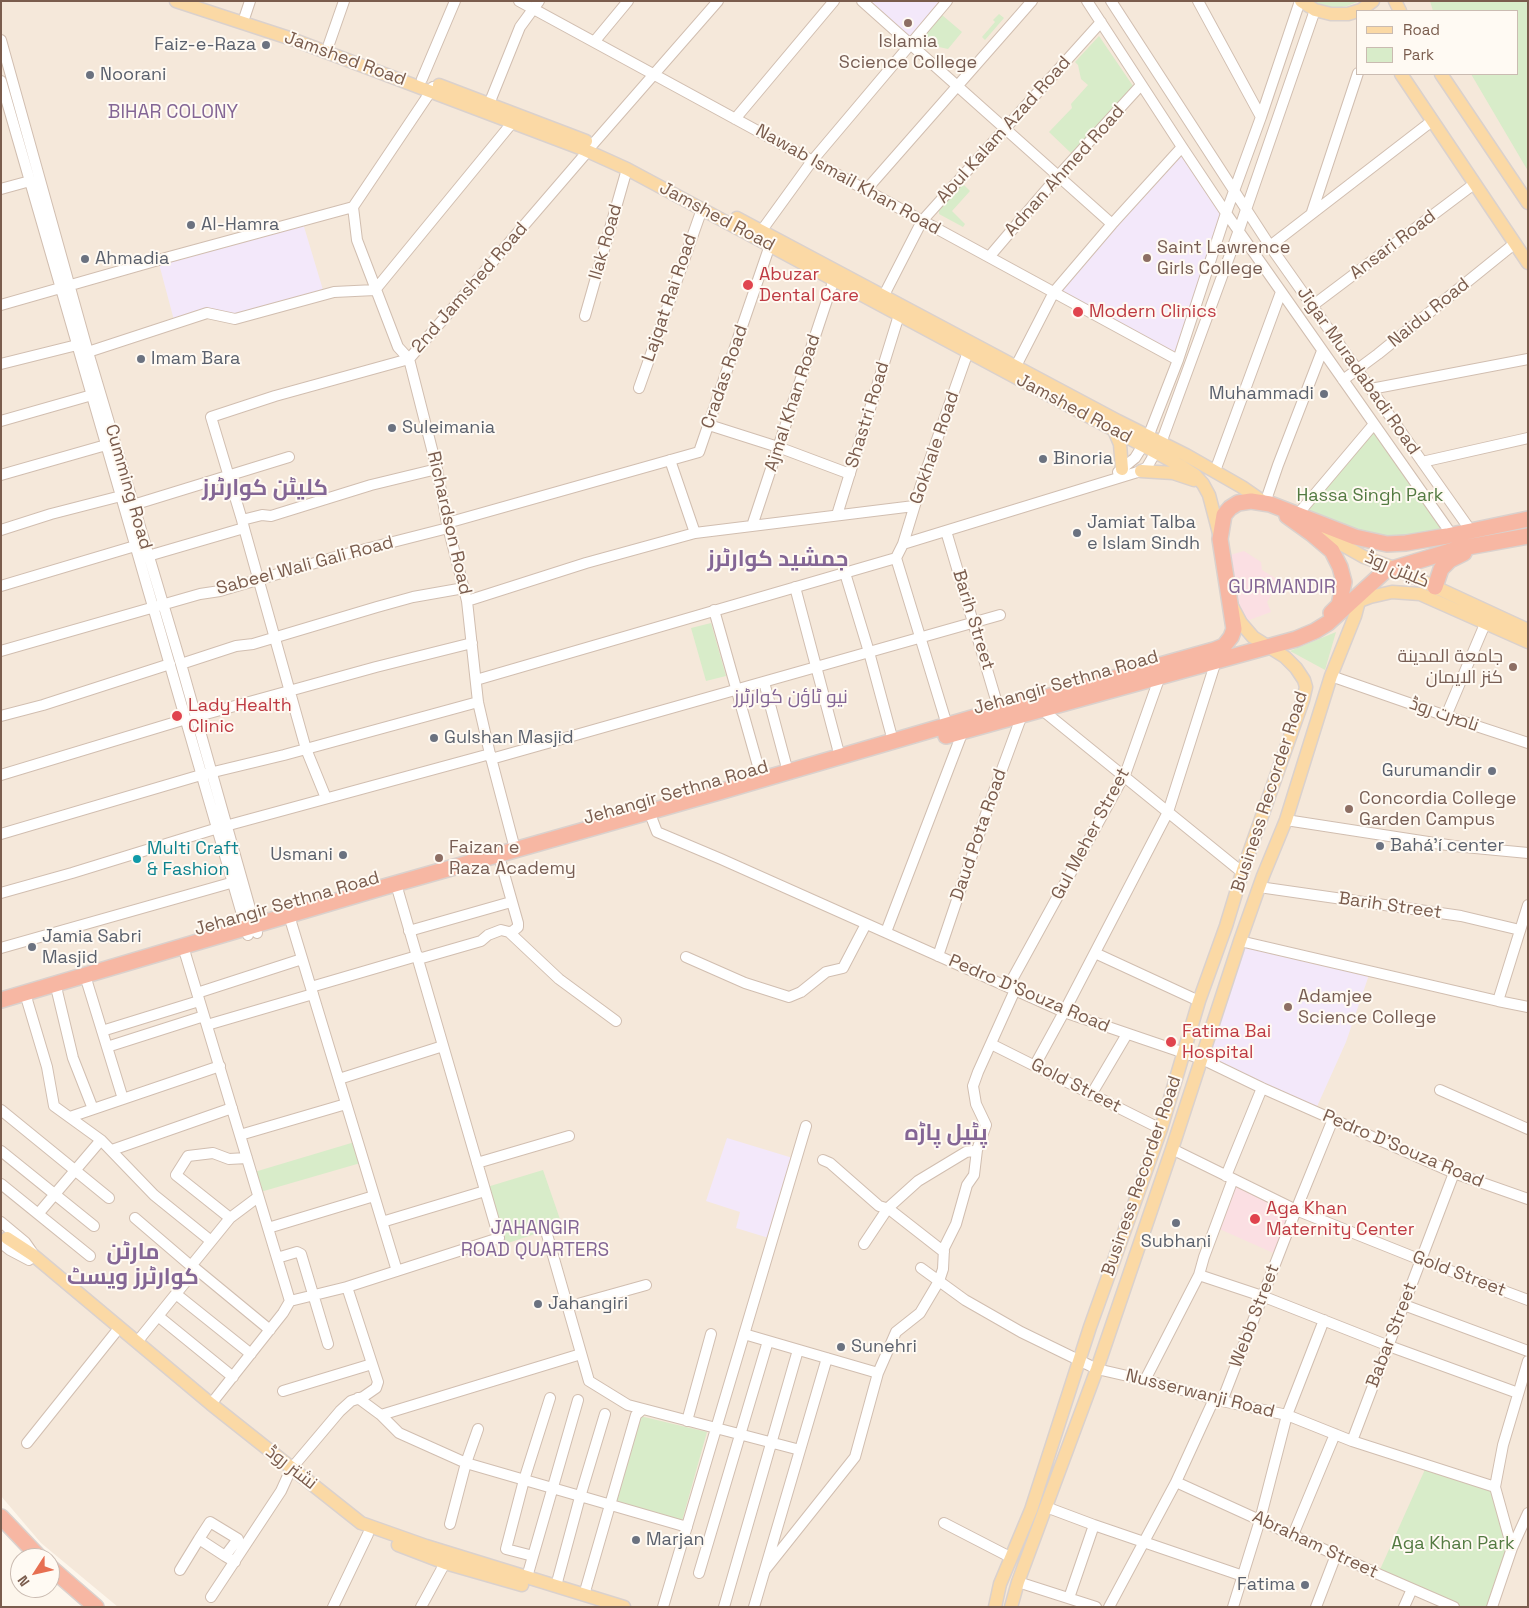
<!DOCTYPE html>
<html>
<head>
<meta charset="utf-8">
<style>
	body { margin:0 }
	#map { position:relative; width:1529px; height:1608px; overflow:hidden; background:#fdf6ec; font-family:"Space Grotesk",sans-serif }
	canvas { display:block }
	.frame { position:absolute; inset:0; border:2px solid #7a5c4d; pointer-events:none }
	.legend { position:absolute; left:1356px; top:10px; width:162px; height:65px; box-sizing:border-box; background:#fffaf3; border:1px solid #cabbb1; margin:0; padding:6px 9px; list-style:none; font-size:15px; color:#7a5c4d }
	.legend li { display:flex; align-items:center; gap:10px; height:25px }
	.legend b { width:25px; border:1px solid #cabbb1 }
	.north { position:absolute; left:10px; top:1548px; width:50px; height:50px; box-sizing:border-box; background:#fffaf3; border:1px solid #cabbb1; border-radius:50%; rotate:235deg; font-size:14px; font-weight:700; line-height:20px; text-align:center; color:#7a5c4d }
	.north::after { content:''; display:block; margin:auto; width:18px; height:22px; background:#e76f51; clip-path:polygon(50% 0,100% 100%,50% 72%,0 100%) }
</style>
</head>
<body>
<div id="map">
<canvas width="1529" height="1608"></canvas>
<div class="frame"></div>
<ul class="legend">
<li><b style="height:6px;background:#fbd9a5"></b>Road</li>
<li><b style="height:14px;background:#d8ecc9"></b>Park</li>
</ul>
<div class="north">N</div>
</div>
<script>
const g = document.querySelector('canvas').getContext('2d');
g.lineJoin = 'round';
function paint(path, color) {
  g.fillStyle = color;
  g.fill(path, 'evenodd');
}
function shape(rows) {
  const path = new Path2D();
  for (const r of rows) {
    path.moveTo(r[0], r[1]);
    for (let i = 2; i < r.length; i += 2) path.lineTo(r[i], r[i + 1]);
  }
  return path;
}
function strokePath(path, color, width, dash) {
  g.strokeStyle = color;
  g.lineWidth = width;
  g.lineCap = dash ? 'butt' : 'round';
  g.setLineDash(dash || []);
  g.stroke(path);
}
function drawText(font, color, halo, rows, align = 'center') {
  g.font = font + ' "Space Grotesk",Cairo,sans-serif';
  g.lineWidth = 4;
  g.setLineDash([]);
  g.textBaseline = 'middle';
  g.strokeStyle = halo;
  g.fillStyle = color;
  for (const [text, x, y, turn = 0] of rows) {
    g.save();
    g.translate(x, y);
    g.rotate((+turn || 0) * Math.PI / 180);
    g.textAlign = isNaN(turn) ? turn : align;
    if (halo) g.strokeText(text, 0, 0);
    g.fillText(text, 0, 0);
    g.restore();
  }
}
paint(shape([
	[1,1,1528,1,1528,1607,118,1607,41,1543,1,1496],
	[1358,11,1518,11,1518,74,1358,74]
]), '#f5e8da');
paint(shape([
	[862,1,947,1,911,45],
	[1182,147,1226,213,1178,360,1054,292],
	[302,220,323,290,228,318,207,313,175,324,158,260],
	[1240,941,1370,972,1346,1042,1315,1111,1202,1059],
	[727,1138,796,1159,772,1239,736,1228,740,1212,706,1201]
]), '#f3e8fa');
paint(shape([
	[1244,551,1261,562,1262,570,1280,581,1267,602,1271,612,1241,623,1223,557],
	[1233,1179,1296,1210,1278,1255,1215,1227]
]), '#fbdfe3');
paint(shape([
	[1313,1,1360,1,1347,6,1335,8,1323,6],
	[1430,1,1528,1,1528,171,1471,74,1518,74,1518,11,1433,11],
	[999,14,1004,18,985,40,982,37,995,22,993,20],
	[942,15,962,32,948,49,939,47,924,35],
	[1099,36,1133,86,1072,154,1049,132,1072,108,1071,104,1088,85,1081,79,1078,65,1075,62],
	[963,184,970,191,952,211,965,224,963,227,939,214,939,209],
	[1373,426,1452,535,1387,544,1298,514],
	[711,623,726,676,706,681,691,628],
	[1336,632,1325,670,1290,651],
	[358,1141,364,1162,257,1193,251,1173],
	[543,1170,562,1225,505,1244,487,1187],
	[640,1416,707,1432,682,1521,616,1501],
	[1427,1465,1495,1487,1512,1548,1492,1607,1454,1607,1378,1574]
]), '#d8ecc9');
const minor = shape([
	[519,1,1178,360],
	[862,1,1112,224],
	[1087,1,1182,147,1226,213,1452,535],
	[1111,1,1270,246,1471,531],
	[1198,1,1261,117],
	[245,16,250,1],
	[1,40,88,352,181,664,257,933],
	[594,42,628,1],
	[329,44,344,1],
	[422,79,455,1],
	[1,81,248,935],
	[489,104,520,27,539,1],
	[735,119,834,1],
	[593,144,718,1],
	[1,189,30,181],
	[866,190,1032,1],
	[353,207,357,240,398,347,409,359,437,469,447,523,467,601,478,702,490,754,515,849],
	[353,207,431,91,433,87],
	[1312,212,1358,73],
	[762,230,812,161,947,1],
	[1270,246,1432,121],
	[989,257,1058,176,1141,85],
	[884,295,922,221,1101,22],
	[1,305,169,257,353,207],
	[1312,306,1474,184],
	[585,316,627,169],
	[88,352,207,313,235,319,334,292,375,290,512,123],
	[1,364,77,345],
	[1016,366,1054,292,1112,224,1182,147],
	[1343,380,1378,354,1514,244],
	[639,388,702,209],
	[1371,389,1528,359],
	[1,421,92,395],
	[709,425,778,447,850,474],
	[670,460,695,533],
	[1422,462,1528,438],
	[1215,471,1281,292],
	[1118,472,1135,458,1148,437,1178,360,1226,213,1261,117,1300,1],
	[1,475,106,445],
	[1265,503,1278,465,1322,351],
	[133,505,289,457],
	[1298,514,1374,424],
	[837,515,899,315],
	[242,520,211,417,275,396,409,359,588,151],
	[447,523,699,452,770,245],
	[752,526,834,279],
	[244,528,306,749,326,798],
	[1,530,51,514,121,496],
	[946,531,999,710],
	[903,544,921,485,970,346],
	[148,556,244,528,242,520,262,515,271,516,371,485,437,469],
	[896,558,947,725],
	[845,573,869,652,893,741],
	[1,586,135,546],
	[795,587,840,757],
	[467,601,586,563,695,533,914,506],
	[714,610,762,780],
	[1,651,200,594,220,591,342,555,448,528],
	[181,664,236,646,253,644,377,607,413,597,464,588],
	[1331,676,1446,716,1528,743],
	[476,680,896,558,903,544,1141,471,1147,467,1161,443,1239,230,1315,10],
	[764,682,788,772],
	[1041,709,1243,873],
	[1,716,43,705,170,664],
	[1446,716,1485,624],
	[195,717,376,667,472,643],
	[491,759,1000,615],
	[1,775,186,719],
	[652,819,657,832,721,859,1064,1012,1202,1059,1262,1088,1454,1173,1528,1199],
	[1286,820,1454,846,1528,853],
	[1,834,201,775,284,755,478,702],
	[501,863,518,923,518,927,513,931,509,932],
	[1259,887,1461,916,1520,930],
	[1,893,72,873,218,828,490,754],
	[291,922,397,1271],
	[409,931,511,902],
	[886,932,963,731],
	[1240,941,1498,1001,1528,1007],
	[1,948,234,882],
	[185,953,290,1301,283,1313,211,1404],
	[1095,953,1199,1001],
	[938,956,990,802,1022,715],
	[686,957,745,983,789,997,801,992,826,972,843,968,866,924],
	[87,982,123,1099],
	[311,987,417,956,422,958,481,941,488,935,501,930,509,932,559,979,616,1021],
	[1008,987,1126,772,1160,676],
	[57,991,73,1058,93,1109],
	[197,993,302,959],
	[27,1000,47,1067,54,1106,101,1140,154,1195,211,1241],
	[1498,1001,1528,905],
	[207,1025,313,994],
	[102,1031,199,1001],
	[991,1044,1161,1129],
	[107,1047,204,1016],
	[1035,1065,1064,1012,1168,812,1216,661],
	[339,1079,443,1046],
	[1440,1090,1528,1129],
	[1091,1095,1127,1034],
	[1,1110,109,1198],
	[70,1117,220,1066],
	[240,1135,346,1104],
	[1172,1149,1296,1210,1421,1260,1528,1300],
	[112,1150,232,1108],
	[1,1151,94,1226],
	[823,1160,830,1163,879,1206,889,1209,944,1252],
	[477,1163,569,1136],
	[1226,1176,1262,1088],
	[1233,1179,1204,1257,1199,1275,1262,1296,1389,1346,1518,1393],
	[1,1184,90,1256],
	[38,1214,101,1140],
	[135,1218,191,1266],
	[230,1218,176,1175,188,1156,213,1153,229,1159,247,1158],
	[1,1222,25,1242,32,1252],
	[382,1222,485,1191],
	[268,1228,374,1196],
	[546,1231,589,1381,628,1405,800,1450],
	[1,1243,10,1250,29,1260],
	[864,1244,888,1208,918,1181,966,1152,972,1151,976,1153],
	[277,1258,297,1252,301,1254,328,1344],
	[921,1268,965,1300,1021,1332,1097,1369,1145,1380,1222,1401,1287,1415,1352,1441,1495,1487],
	[196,1269,270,1330],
	[176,1294,251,1354],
	[290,1301,347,1287,499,1238,398,891],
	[1404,1305,1528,1351],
	[567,1307,646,1285],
	[158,1316,233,1377],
	[744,1334,878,1373],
	[137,1342,196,1269,191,1266,230,1218,258,1197],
	[1145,1380,1199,1275],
	[283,1391,372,1364],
	[358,1398,381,1415,399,1433,466,1463,687,1527],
	[1222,1401,1296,1210,1333,1119],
	[381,1415,581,1354],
	[687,1421,711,1334],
	[1352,1441,1454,1173],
	[27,1443,115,1333],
	[1176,1482,1378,1574,1454,1607],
	[1046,1507,1094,1525,1243,1576],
	[944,1523,1010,1557],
	[450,1524,466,1463,478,1429],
	[1293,1535,1335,1434],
	[1512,1548,1528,1513],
	[225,1556,238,1539,210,1522,199,1539,225,1556,235,1562],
	[533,1556,506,1549,524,1480,550,1398],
	[180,1570,199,1539],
	[765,1570,855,1457,878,1373,896,1332,920,1313,939,1281,943,1269,944,1248,956,1224,967,1185,974,1175,977,1150,986,1125,976,1104,973,1086,978,1072,1015,990],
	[699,1573,768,1341],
	[527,1577,578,1400],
	[1018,1582,1096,1607],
	[556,1586,580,1497,605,1414],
	[584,1595,636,1415,643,1409],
	[211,1597,281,1491,291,1469,340,1411,351,1401,363,1397,376,1388,378,1382,347,1287],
	[1069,1598,1094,1525],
	[333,1607,368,1534],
	[421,1607,445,1563],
	[663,1607,806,1126],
	[724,1607,798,1350],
	[754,1607,827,1358],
	[1109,1607,1176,1482,1214,1399],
	[1233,1607,1260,1520,1287,1415,1324,1320],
	[1316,1607,1336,1555],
	[1404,1607,1412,1589],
	[1492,1607,1512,1548,1495,1487,1503,1445,1528,1361]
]);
const major = shape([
	[176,1,289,38,585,150,627,169,1181,466,1195,475,1203,484,1209,495,1220,537],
	[1301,1,1315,10,1331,14,1348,14,1361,10,1373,1],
	[1395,1,1400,11],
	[1401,74,1528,263],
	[1441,74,1528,203],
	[439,85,586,141],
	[737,218,1118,421,1186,455,1242,487,1265,503],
	[1114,430,1120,444,1122,469],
	[1141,471,1173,473,1194,480],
	[1309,526,1364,557,1394,568,1528,630],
	[1357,602,1370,597,1392,592,1420,594,1528,642],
	[7,1238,33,1255,211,1404,361,1523,426,1546,624,1607],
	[398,1545,445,1563,522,1585],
	[995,1607,1000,1584,1031,1510,1090,1327,1161,1129,1199,1001,1226,926,1243,870,1303,700,1306,687,1304,680,1296,668,1285,657,1253,637,1241,623,1233,608],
	[1011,1607,1018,1582,1097,1369,1172,1149,1240,941,1263,876,1286,820,1331,676,1355,616,1359,601,1366,591]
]);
const highway = shape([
	[1287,516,1312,534,1332,551,1340,567,1344,582,1339,605,1331,613],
	[1435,587,1441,569,1450,560,1464,553],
	[946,736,1296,639,1315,631,1328,623,1385,571,1457,549,1528,536],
	[1,1000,384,887,719,792,972,718,1214,650,1224,646,1231,637,1234,629,1220,539,1224,515,1230,508,1238,503,1251,501,1270,504,1355,537,1387,544,1406,543,1447,536,1528,519],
	[1,1517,40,1558],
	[50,1567,96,1607]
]);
strokePath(minor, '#d1beb0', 12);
strokePath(major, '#dad1cd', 15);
strokePath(highway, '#dad1cd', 18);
strokePath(minor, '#fff', 10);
strokePath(major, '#fbd9a5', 12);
strokePath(highway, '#f7b7a3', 15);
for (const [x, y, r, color] of [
	[908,23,5,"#8d6e63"],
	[266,45,5,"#6b7280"],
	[90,75,5,"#6b7280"],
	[191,225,5,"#6b7280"],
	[1147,258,5,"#8d6e63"],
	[85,259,5,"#6b7280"],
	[748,285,6,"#e0444e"],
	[1078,312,6,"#e0444e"],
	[141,359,5,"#6b7280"],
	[1324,394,5,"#6b7280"],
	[392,428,5,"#6b7280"],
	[1043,459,5,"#6b7280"],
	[1077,533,5,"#6b7280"],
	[1513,667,5,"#8d6e63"],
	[177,716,6,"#e0444e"],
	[434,738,5,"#6b7280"],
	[1492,771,5,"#6b7280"],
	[1349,809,5,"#8d6e63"],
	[1380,846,5,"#6b7280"],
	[343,855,5,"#6b7280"],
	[439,858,5,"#8d6e63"],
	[137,859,5,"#0f9aa8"],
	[32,947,5,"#6b7280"],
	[1288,1007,5,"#8d6e63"],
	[1171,1042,6,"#e0444e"],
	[1255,1219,6,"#e0444e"],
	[1176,1223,5,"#6b7280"],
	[538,1304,5,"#6b7280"],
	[841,1347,5,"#6b7280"],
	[636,1540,5,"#6b7280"],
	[1305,1585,5,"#6b7280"]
]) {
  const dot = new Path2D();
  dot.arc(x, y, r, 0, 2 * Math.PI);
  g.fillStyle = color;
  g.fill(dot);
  strokePath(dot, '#fffaf3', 2);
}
drawText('18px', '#785e54', '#fffaf3', [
	["Islamia",908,42,"center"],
	["Science College",908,63,"center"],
	["Saint Lawrence",1157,248],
	["Girls College",1157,269],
	["جامعة المدينة",1503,657,"right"],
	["كنز الايمان",1503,678,"right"],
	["Concordia College",1359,799],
	["Garden Campus",1359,820],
	["Faizan e",449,848],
	["Raza Academy",449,869],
	["Adamjee",1298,997],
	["Science College",1298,1018]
], 'left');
drawText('18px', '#5b616d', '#fffaf3', [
	["Faiz-e-Raza",256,45,"right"],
	["Noorani",100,75],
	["Al-Hamra",201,225],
	["Ahmadia",95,259],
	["Imam Bara",151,359],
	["Muhammadi",1314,394,"right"],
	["Suleimania",402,428],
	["Binoria",1053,459],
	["Jamiat Talba",1087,523],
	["e Islam Sindh",1087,544],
	["Gulshan Masjid",444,738],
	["Gurumandir",1482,771,"right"],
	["Bahá'í center",1390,846],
	["Usmani",333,855,"right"],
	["Jamia Sabri",42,937],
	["Masjid",42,958],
	["Subhani",1176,1242,"center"],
	["Jahangiri",548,1304],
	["Sunehri",851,1347],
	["Marjan",646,1540],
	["Fatima",1295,1585,"right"]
], 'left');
drawText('18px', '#7a5c4d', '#fffaf3', [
	["Jamshed Road",345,59,20],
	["Abul Kalam Azad Road",1004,130,-48],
	["Adnan Ahmed Road",1065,171,-48],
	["Nawab Ismail Khan Road",848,180,29],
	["Jamshed Road",717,217,28],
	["Ilak Road",606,242,-74],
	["Ansari Road",1393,245,-37],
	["2nd Jamshed Road",470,288,-49],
	["Lajqat Rai Road",670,298,-71],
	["Naidu Road",1429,313,-39],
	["Jigar Muradabadi Road",1358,371,55],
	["Cradas Road",725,377,-71],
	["Ajmal Khan Road",793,403,-72],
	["Jamshed Road",1074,409,28],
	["Shastri Road",868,415,-73],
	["Gokhale Road",935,448,-71],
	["Cumming Road",128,487,74],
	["Richardson Road",449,523,77],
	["Sabeel Wali Gali Road",305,566,-15],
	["کلیٹن روڈ",1397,570,23],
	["Barih Street",973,620,73],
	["Jehangir Sethna Road",1066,683,-16],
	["ناصرت روڈ",1444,715,19],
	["Business Recorder Road",1270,792,-72],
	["Jehangir Sethna Road",676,793,-16],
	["Gul Meher Street",1091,834,-62],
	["Daud Pota Road",979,835,-71],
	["Jehangir Sethna Road",287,904,-16],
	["Barih Street",1390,906,8],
	["Pedro D'Souza Road",1029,994,23],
	["Gold Street",1076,1086,27],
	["Pedro D'Souza Road",1403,1149,23],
	["Business Recorder Road",1142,1176,-71],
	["Gold Street",1459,1274,21],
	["Webb Street",1255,1316,-69],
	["Babar Street",1392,1335,-69],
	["Nusserwanji Road",1200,1394,14],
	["نشتر روڈ",291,1468,38],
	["Abraham Street",1315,1545,25]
]);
drawText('18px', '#be3a42', '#fffaf3', [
	["Abuzar",759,275],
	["Dental Care",759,296],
	["Modern Clinics",1089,312],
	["Lady Health",188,706],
	["Clinic",188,727],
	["Fatima Bai",1182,1032],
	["Hospital",1182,1053],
	["Aga Khan",1266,1209],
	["Maternity Center",1266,1230]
], 'left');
drawText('18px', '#537a41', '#fffaf3', [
	["Hassa Singh Park",1370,496],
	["Aga Khan Park",1453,1544]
]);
drawText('18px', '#0d838f', '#fffaf3', [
	["Multi Craft",147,849],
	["& Fashion",147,870]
], 'left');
drawText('19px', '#846695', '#fffaf3', [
	["BIHAR COLONY",173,113],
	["GURMANDIR",1282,588],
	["نیو ٹاؤن کوارٹرز",791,698],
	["JAHANGIR",535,1229],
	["ROAD QUARTERS",535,1251]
]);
drawText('bold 22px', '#846695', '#fffaf3', [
	["کلیٹن کوارٹرز",265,489],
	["جمشید کوارٹرز",778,560],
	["پٹیل پاڑہ",946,1134],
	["مارٹن",133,1253],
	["کوارٹرز ویسٹ",133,1278]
]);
</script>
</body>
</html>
